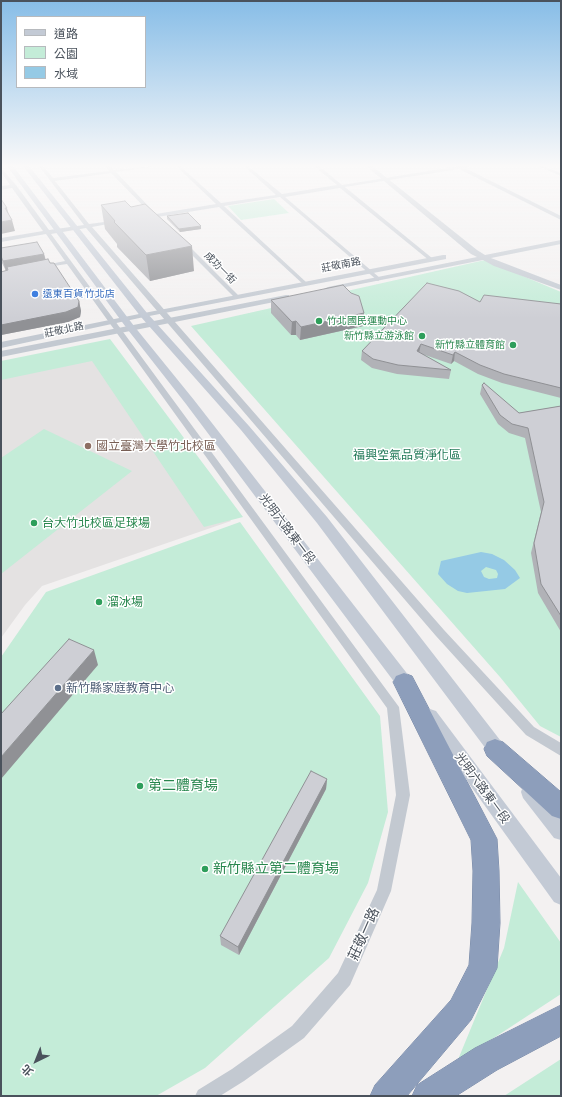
<!DOCTYPE html>
<html>
<head>
<meta charset="utf-8">
<style>
	body { margin:0 }
	#map { position:relative; width:562px; height:1097px; overflow:hidden; background:#f3f1f1; font-family:"Alegreya Sans","Noto Sans TC",sans-serif }
	canvas { display:block }
	.frame { position:absolute; inset:0; border:2px solid #4a525c; pointer-events:none }
	.legend { position:absolute; left:16px; top:16px; width:130px; height:72px; box-sizing:border-box; background:#fff; border:1px solid #b7babe; margin:0; padding:5px 7px; list-style:none; font-size:12px; color:#4a525c }
	.legend li { display:flex; align-items:center; gap:8px; height:20px }
	.legend b { width:20px; border:1px solid #b7babe }
	.north { position:absolute; left:16px; top:1041px; width:40px; height:40px; -webkit-text-stroke:3px #fff; paint-order:stroke; rotate:223deg; font-size:11px; font-weight:700; line-height:16px; text-align:center; color:#4a525c }
	.north::after { content:''; display:block; margin:auto; width:14px; height:18px; background:#4a525c; clip-path:polygon(50% 0,100% 100%,50% 72%,0 100%) }
</style>
</head>
<body>
<div id="map">
<canvas width="562" height="1097"></canvas>
<div class="frame"></div>
<ul class="legend">
<li><b style="height:5px;background:#c3cad5"></b>道路</li>
<li><b style="height:11px;background:#c4ecd8"></b>公園</li>
<li><b style="height:11px;background:#95cae5"></b>水域</li>
</ul>
<div class="north">北</div>
</div>
<script>
const g = document.querySelector('canvas').getContext('2d');
g.lineJoin = 'round';
function paint(path, color) {
  g.fillStyle = color;
  g.fill(path, 'evenodd');
}
function shape(rows) {
  const path = new Path2D();
  for (const r of rows) {
    path.moveTo(r[0], r[1]);
    for (let i = 2; i < r.length; i += 2) path.lineTo(r[i], r[i + 1]);
  }
  return path;
}
function strokePath(path, color, width, dash) {
  g.strokeStyle = color;
  g.lineWidth = width;
  g.lineCap = dash ? 'butt' : 'round';
  g.setLineDash(dash || []);
  g.stroke(path);
}
function drawText(font, color, halo, rows, align = 'center') {
  g.font = font + ' "Alegreya Sans","Noto Sans TC",sans-serif';
  g.lineWidth = 3;
  g.setLineDash([]);
  g.textBaseline = 'middle';
  g.strokeStyle = halo;
  g.fillStyle = color;
  for (const [text, x, y, turn = 0] of rows) {
    g.save();
    g.translate(x, y);
    g.rotate((+turn || 0) * Math.PI / 180);
    g.textAlign = isNaN(turn) ? turn : align;
    if (halo) g.strokeText(text, 0, 0);
    g.fillText(text, 0, 0);
    g.restore();
  }
}
paint(shape([
	[103,349,231,521,42,586,25,605,1,638,1,370]
]), '#e4e2e2');
paint(shape([
	[274,199,289,213,241,220,228,206],
	[485,260,561,292,561,737,540,726,500,677,191,326],
	[110,339,122,355,243,517,204,527,92,361,1,380,1,361],
	[44,429,132,471,1,574,1,458],
	[240,522,380,716,388,812,368,883,329,958,205,1068,156,1096,1,1096,1,657,46,592],
	[518,882,561,943,561,994,457,1062,504,948],
	[561,1059,561,1096,504,1096]
]), '#c4ecd8');
paint(shape([
	[481,552,492,554,504,560,515,570,520,578,505,589,467,593,458,591,447,584,438,574,441,561],
	[486,567,496,570,498,574,497,578,489,579,484,577,481,571]
]), '#95cae5');
const motorway = shape([
	[404,673,412,676,497,839,499,871,500,923,497,968,471,1020,407,1096,370,1096,375,1085,451,1000,469,965,472,923,473,871,471,840,393,682,396,676,404,673],
	[495,739,503,742,561,792,561,819,552,816,487,756,484,749,487,742,495,739],
	[561,1005,561,1036,497,1070,456,1096,412,1096,417,1085,475,1048,561,1005]
]);
strokePath(motorway, '#7889a6', 1);
paint(shape([
	[39,166,43,166,53,178,109,171,105,166,109,166,114,170,153,166,151,167,116,172,156,214,216,204,176,166,180,166,221,203,276,195,244,166,248,166,282,194,337,185,314,166,319,166,342,185,459,166,471,166,465,168,561,216,561,220,459,169,345,187,432,258,433,259,430,261,340,188,285,197,380,278,381,279,378,281,280,197,224,206,306,282,307,283,304,285,219,207,145,219,143,218,143,216,151,214,111,173,55,181,89,224,119,220,119,222,92,227,444,630,534,727,561,743,561,756,526,735,436,636,86,228,51,234,399,707,410,795,391,891,350,985,304,1038,244,1081,220,1096,195,1096,198,1090,232,1069,292,1026,338,973,377,890,396,795,387,708,67,264,40,268,40,266,65,261,46,234,1,242,1,238,43,231,12,188,1,190,1,186,10,185,1,172,1,168,16,185,49,230,84,225,39,166],
	[538,166,543,166,561,173,561,176,538,166],
	[181,242,185,242,239,296,239,298,235,298,181,244,181,242]
]), '#c3c9d1');
paint(shape([
	[366,166,372,166,477,250,485,255,561,240,561,244,491,258,561,285,561,290,494,266,483,260,325,291,324,289,328,287,477,257,471,254,366,166],
	[443,255,446,255,446,259,144,317,1,348,1,342,144,313,443,255],
	[286,295,289,295,289,299,1,357,1,351,286,295]
]), '#c3c9d1');
paint(shape([
	[7,166,13,166,134,326,194,400,416,685,418,690,416,695,410,697,404,695,186,404,128,330,7,166],
	[23,166,29,166,147,313,249,426,327,517,507,749,510,755,507,761,501,763,495,761,317,523,241,430,141,317,23,166],
	[430,709,436,711,561,878,561,905,554,902,424,721,421,716,424,711,430,709],
	[530,783,537,786,561,816,561,840,554,838,523,798,521,792,523,786,530,783]
]), '#c3cad5');
paint(motorway, '#8d9ebb');
paint(shape([
	[101,205,194,271,150,281,117,247,117,244,105,229],
	[167,216,201,229,180,232,167,219],
	[1,248,44,254,46,260,50,263,79,301,81,311,80,317,68,322,1,335,1,272,7,271,6,271,1,261],
	[271,300,364,313,363,326,300,340,296,335,291,335,271,313],
	[480,302,561,304,561,398,502,383,478,374,454,361,451,364,419,353,451,370,449,379,397,374,372,368,361,360,362,351],
	[482,385,519,413,561,406,561,632,538,593,531,553,541,512,525,438,509,433,498,424,480,394],
	[327,779,326,789,239,955,221,945,220,936]
]), '#b1b2b7');
paint(shape([
	[5,208,7,208,10,219],
	[12,220,15,231,1,234,1,222],
	[201,226,201,229,180,232,179,229],
	[192,246,194,271,150,281,146,255],
	[44,254,46,263,7,267,7,270,6,271,3,261],
	[79,301,81,311,80,317,68,322,1,335,1,325],
	[364,313,363,326,300,340,301,327],
	[296,321,296,335,291,335,292,322],
	[421,344,419,353,417,351],
	[455,352,454,361,451,364,453,355],
	[94,650,98,665,1,779,1,757],
	[327,779,326,789,239,955,238,947]
]), '#909195');
const building = shape([
	[1,199,7,208,5,208,12,220,1,222,1,199],
	[125,201,131,207,145,204,192,246,146,255,114,222,115,221,101,205,125,201],
	[188,213,201,226,179,229,167,216,188,213],
	[37,242,44,254,3,261,1,256,1,248,37,242],
	[48,259,50,263,54,263,79,301,78,307,66,312,1,325,1,272,8,270,7,267,48,259],
	[427,283,459,291,480,302,484,295,561,304,561,388,504,374,480,365,455,352,453,355,421,344,417,351,451,370,398,365,373,359,362,351,427,283],
	[343,285,351,293,359,296,364,313,301,327,296,321,292,322,271,300,343,285],
	[484,383,519,413,561,406,561,616,541,584,534,543,544,502,528,428,512,424,500,415,482,385,484,383],
	[69,639,94,650,1,757,1,714,69,639],
	[311,771,327,779,238,947,220,936,311,771]
]);
paint(building, '#cecfd5');
strokePath(building, '#909195', 1);
const sky = g.createLinearGradient(0, 0, 0, 319);
sky.addColorStop(0, '#87bde7');
sky.addColorStop(0.52, '#faf9f9');
sky.addColorStop(1, '#faf9f900');
g.fillStyle = sky;
g.fillRect(0, 0, 562, 319);
for (const [x, y, r, color] of [
	[35,294,4,"#3f7fe0"],
	[319,321,4,"#2e9e5b"],
	[422,336,4,"#2e9e5b"],
	[513,345,4,"#2e9e5b"],
	[88,446,4,"#8d6e63"],
	[34,523,4,"#2e9e5b"],
	[99,602,4,"#2e9e5b"],
	[58,688,4,"#5c6f8a"],
	[140,786,4,"#2e9e5b"],
	[205,869,4,"#2e9e5b"]
]) {
  const dot = new Path2D();
  dot.arc(x, y, r, 0, 2 * Math.PI);
  g.fillStyle = color;
  g.fill(dot);
  strokePath(dot, '#fff', 1.5);
}
drawText('10px', '#4a525c', '#fff', [
	["莊敬南路",341,265,-11],
	["成功一街",220,268,45],
	["莊敬北路",64,330,-12]
]);
drawText('10px', '#366cbe', '#fff', [
	["遠東百貨 竹北店",43,294]
], 'left');
drawText('10px', '#27864d', '#fff', [
	["竹北國民運動中心",327,321,"left"],
	["新竹縣立游泳館",414,336],
	["新竹縣立體育館",505,345]
], 'right');
drawText('12px', '#785e54', '#fff', [
	["國立臺灣大學竹北校區",96,446]
], 'left');
drawText('12px', '#207957', '#fff', [
	["福興空氣品質淨化區",407,455]
]);
drawText('12px', '#27864d', '#fff', [
	["台大竹北校區足球場",42,523],
	["溜冰場",107,602]
], 'left');
drawText('12px', '#4a525c', '#fff', [
	["光明六路東一段",287,529,53],
	["光明六路東一段",482,788,54]
]);
drawText('12px', '#4e5e75', '#fff', [
	["新竹縣家庭教育中心",66,688]
], 'left');
drawText('14px', '#27864d', '#fff', [
	["第二體育場",148,786],
	["新竹縣立第二體育場",213,869]
], 'left');
drawText('14px', '#4a525c', '#fff', [
	["莊敬一路",364,934,-66]
]);
</script>
</body>
</html>
